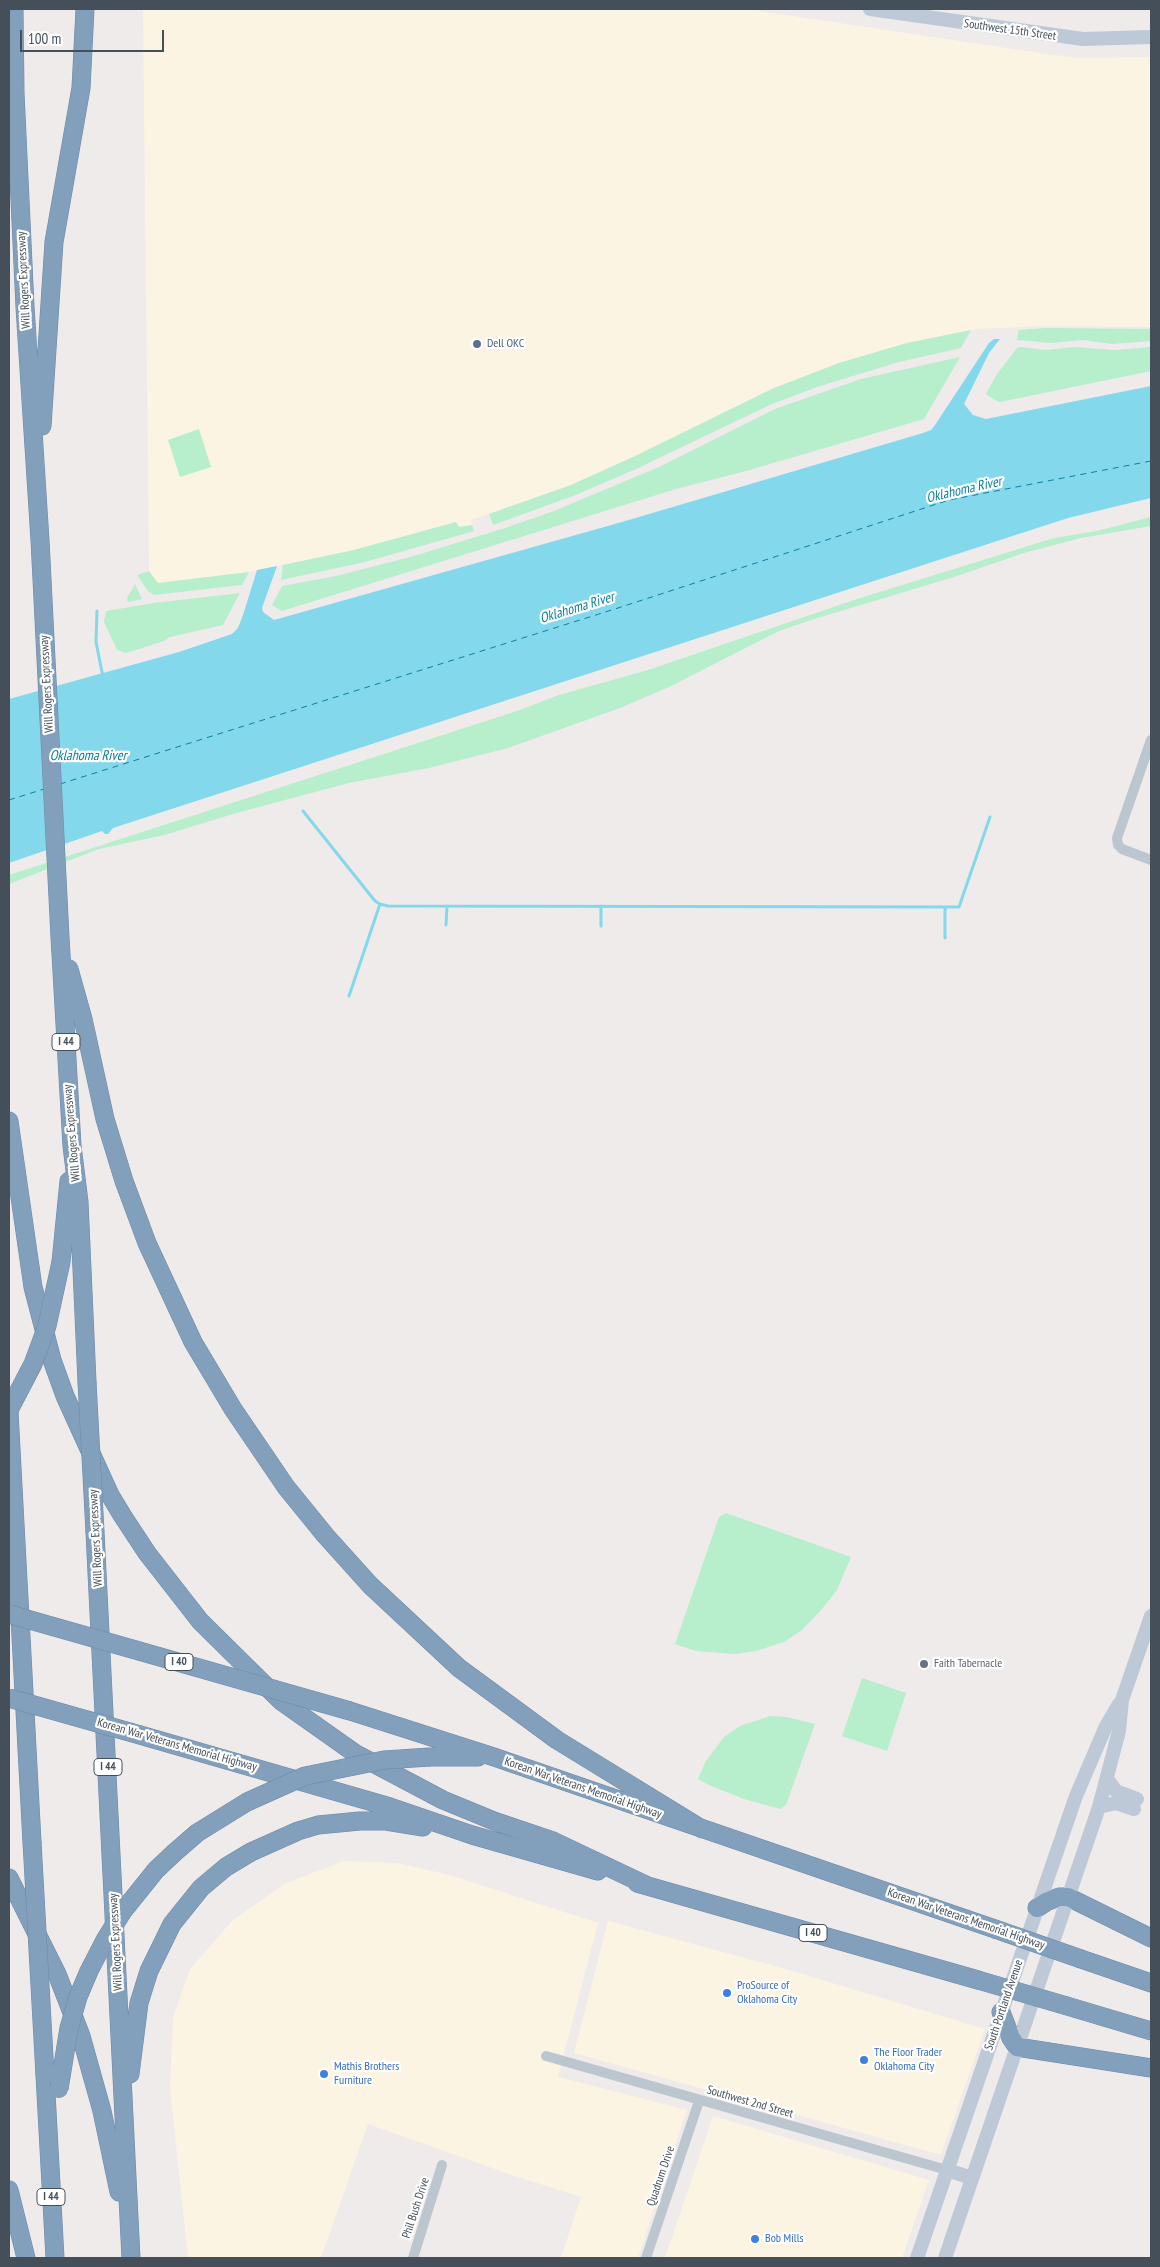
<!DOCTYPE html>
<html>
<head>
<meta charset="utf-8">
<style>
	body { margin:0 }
	#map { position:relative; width:1160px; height:2267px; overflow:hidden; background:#efebeb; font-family:"PT Sans Narrow",sans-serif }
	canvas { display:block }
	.frame { position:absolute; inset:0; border:10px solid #444f59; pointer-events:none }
	.scale { position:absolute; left:20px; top:30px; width:144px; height:22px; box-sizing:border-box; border:2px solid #444f59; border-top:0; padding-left:6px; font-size:15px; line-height:18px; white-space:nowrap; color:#444f59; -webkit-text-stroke:4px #fff; paint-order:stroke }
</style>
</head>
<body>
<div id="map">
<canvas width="1160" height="2267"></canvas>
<div class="frame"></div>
<div class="scale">100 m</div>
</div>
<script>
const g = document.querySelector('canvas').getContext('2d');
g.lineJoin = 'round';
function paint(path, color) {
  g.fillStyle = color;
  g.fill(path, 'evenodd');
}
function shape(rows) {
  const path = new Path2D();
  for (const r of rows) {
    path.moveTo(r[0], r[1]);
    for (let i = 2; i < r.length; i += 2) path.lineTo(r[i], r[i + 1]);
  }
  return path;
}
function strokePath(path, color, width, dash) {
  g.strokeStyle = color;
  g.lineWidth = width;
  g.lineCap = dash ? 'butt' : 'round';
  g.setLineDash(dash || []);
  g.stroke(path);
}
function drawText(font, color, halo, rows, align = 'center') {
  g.font = font + ' "PT Sans Narrow",sans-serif';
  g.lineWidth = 4.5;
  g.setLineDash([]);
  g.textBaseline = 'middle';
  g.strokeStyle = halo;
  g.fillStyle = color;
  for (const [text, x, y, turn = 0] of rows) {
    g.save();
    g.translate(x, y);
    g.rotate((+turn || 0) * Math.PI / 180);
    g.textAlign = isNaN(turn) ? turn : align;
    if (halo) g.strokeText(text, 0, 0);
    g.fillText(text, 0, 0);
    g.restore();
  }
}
paint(shape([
	[143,9,746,9,1046,54,1080,58,1151,57,1151,327,1046,326,976,329,907,343,839,363,774,388,633,457,571,485,471,520,472,525,458,527,456,522,354,550,249,572,158,583,149,571],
	[344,1861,397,1863,450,1875,598,1923,558,2077,687,2110,638,2258,561,2258,581,2197,512,2175,368,2124,321,2258,188,2258,170,2088,173,2018,190,1969,233,1920,286,1883],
	[608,1921,786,1969,985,2029,941,2155,574,2053],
	[713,2116,929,2180,902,2258,665,2258]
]), '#fbf4e2');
paint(shape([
	[1046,328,1151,329,1151,341,1112,344,1083,340,1051,343,1017,340,1019,330],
	[971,330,961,348,899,362,817,387,772,404,636,469,573,496,493,525,489,514,571,485,633,457,774,388,839,363,907,343],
	[1022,347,1045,350,1075,347,1114,350,1151,347,1151,371,1000,402,995,400,986,394,997,374,1017,348],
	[960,357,924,419,746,471,676,489,282,611,272,605,282,586,336,576,414,556,505,528,554,511,659,467,775,409,861,379],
	[199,429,211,467,180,477,168,440],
	[1151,517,1151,526,1081,538,1024,553,954,577,811,620,779,631,669,687,620,708,508,748,429,768,349,783,240,812,164,835,99,849,9,884,9,875,517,711,559,695,648,670,857,599,1054,538,1097,531],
	[456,522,459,527,472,525,474,531,365,562,281,580,283,565,354,550],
	[149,571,158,583,249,572,242,585,154,595,148,591,137,575],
	[135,584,142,599,128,602,127,598],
	[240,593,223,625,170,637,164,641,126,653,117,650,104,622,106,611,154,603],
	[726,1513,851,1557,837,1590,822,1609,802,1630,784,1642,756,1651,735,1654,696,1651,675,1644,719,1517],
	[862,1678,906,1693,887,1751,842,1736],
	[770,1716,786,1717,815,1724,786,1805,780,1809,744,1799,709,1785,698,1779,706,1761,724,1737,740,1726]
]), '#b7eecc');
paint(shape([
	[994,339,1000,339,989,353,964,404,973,415,986,419,1151,386,1151,498,1068,518,113,828,108,834,105,834,102,831,9,863,9,699,179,652,232,634,238,628,243,615,257,570,277,566,262,608,263,612,274,620,622,522,923,433,931,430,935,425,989,343]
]), '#83d8ec');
strokePath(shape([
	[97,611,96,642,103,677],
	[303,811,375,901,380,904,388,906,959,907,990,817],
	[601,906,601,926],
	[446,925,447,906],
	[945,938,945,907],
	[349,996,380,904]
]), '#83d8ec', 3);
strokePath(shape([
	[60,784,618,608,949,500,1151,461],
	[9,800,44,789]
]), '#0a819f', 1, [6, 5]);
const highway = shape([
	[14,9,15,93,25,307,40,540,60,937,72,1146,79,1202,87,1382],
	[42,426,54,242,81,88,85,9],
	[69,969,83,1019,105,1119,124,1181,147,1243,193,1342,233,1409,286,1487,325,1535,370,1585,459,1668,557,1740,702,1829],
	[9,1121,33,1287,52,1360,65,1396,110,1495,122,1515,147,1553,200,1621,281,1701,356,1754,443,1800,494,1821,553,1841,648,1886],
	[61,1262,69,1181],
	[9,1412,32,1842],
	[95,1532,131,2258],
	[350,1711,494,1757,995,1929],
	[140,1735,390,1807,472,1835,598,1871],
	[430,1757,478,1757],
	[9,1878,57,1974,81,2036,102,2111,119,2192],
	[637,1883,978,1980],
	[1037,1908,1046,1902,1059,1897,1068,1897,1151,1938],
	[1081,1959,1151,1983],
	[1067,2006,1151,2031],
	[1001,2012,1011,2038,1017,2047,1151,2068],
	[130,2074,139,2003,149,1971,172,1924,201,1888,226,1867,251,1852,298,1831,318,1825,360,1821,386,1821,423,1827],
	[45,2075,55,2258],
	[9,2190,26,2258]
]);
strokePath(highway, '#6d8aa8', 19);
strokePath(shape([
	[1151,740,1117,838,1118,845,1122,849,1151,860],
	[546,2056,947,2170],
	[413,2258,442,2165],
	[646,2258,699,2101]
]), '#bcc6cf', 10);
strokePath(shape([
	[870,9,1083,39,1151,37],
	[1107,1779,1116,1791,1137,1799],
	[1099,1807,1116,1803,1134,1809],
	[947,2170,972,2178],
	[917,2258,1076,1796,1106,1726,1119,1704],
	[945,2258,1099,1807,1119,1731,1122,1700,1151,1616]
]), '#bdc9d6', 14);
strokePath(highway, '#829fbc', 18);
const highwayBridge = shape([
	[87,1382,95,1532],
	[9,1410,33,1364,47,1326,61,1262],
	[9,1614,350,1711],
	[9,1698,140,1735],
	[32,1842,45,2075],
	[995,1929,1081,1959],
	[978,1980,1067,2006],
	[59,2089,69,2028,78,1997,89,1971,105,1940,123,1911,156,1870,174,1853,197,1833,247,1802,305,1776,384,1760,430,1757]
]);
strokePath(highwayBridge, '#6d8aa8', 19, []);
strokePath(highwayBridge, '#829fbc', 18);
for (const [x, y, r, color] of [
	[477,344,5,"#5c6f8a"],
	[924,1664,5,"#6b7280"],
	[727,1993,5,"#3f7fe0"],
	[864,2060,5,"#3f7fe0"],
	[324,2074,5,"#3f7fe0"],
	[755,2239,5,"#3f7fe0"]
]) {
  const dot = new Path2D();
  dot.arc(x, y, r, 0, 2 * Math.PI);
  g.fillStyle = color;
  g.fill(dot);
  strokePath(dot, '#fff', 2);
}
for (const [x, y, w] of [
	[66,1042,28],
	[179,1662,28],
	[108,1767,28],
	[813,1933,28],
	[51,2197,28]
]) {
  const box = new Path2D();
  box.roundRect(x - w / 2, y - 8.5, w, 17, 4);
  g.fillStyle = '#fff';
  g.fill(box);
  strokePath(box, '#444f59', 1);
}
drawText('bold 11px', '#444f59', null, [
	["I 44",66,1042],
	["I 40",179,1662],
	["I 44",108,1767],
	["I 40",813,1933],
	["I 44",51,2197]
]);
drawText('12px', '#444f59', '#fff', [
	["Southwest 15th Street",1010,30,8],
	["Will Rogers Expressway",24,280,-93],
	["Will Rogers Expressway",47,684,-93],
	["Will Rogers Expressway",72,1133,-95],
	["Will Rogers Expressway",96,1538,-93],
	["Korean War Veterans Memorial Highway",177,1745,16],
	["Korean War Veterans Memorial Highway",583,1788,19],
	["Korean War Veterans Memorial Highway",966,1919,19],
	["Will Rogers Expressway",116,1942,-93],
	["South Portland Avenue",1004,2005,-71],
	["Southwest 2nd Street",750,2102,16],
	["Quadrum Drive",661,2176,-71],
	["Phil Bush Drive",416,2208,-72]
]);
drawText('12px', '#4e5e75', '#fff', [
	["Dell OKC",487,344]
], 'left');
drawText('12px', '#5b616d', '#fff', [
	["Faith Tabernacle",934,1664]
], 'left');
drawText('12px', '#366cbe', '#fff', [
	["ProSource of",737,1986],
	["Oklahoma City",737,2000],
	["The Floor Trader",874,2053],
	["Oklahoma City",874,2067],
	["Mathis Brothers",334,2067],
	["Furniture",334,2081],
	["Bob Mills",765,2239]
], 'left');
drawText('italic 14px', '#0a819f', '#fff', [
	["Oklahoma River",964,490,-13],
	["Oklahoma River",577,608,-17],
	["Oklahoma River",88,756]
]);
</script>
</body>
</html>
